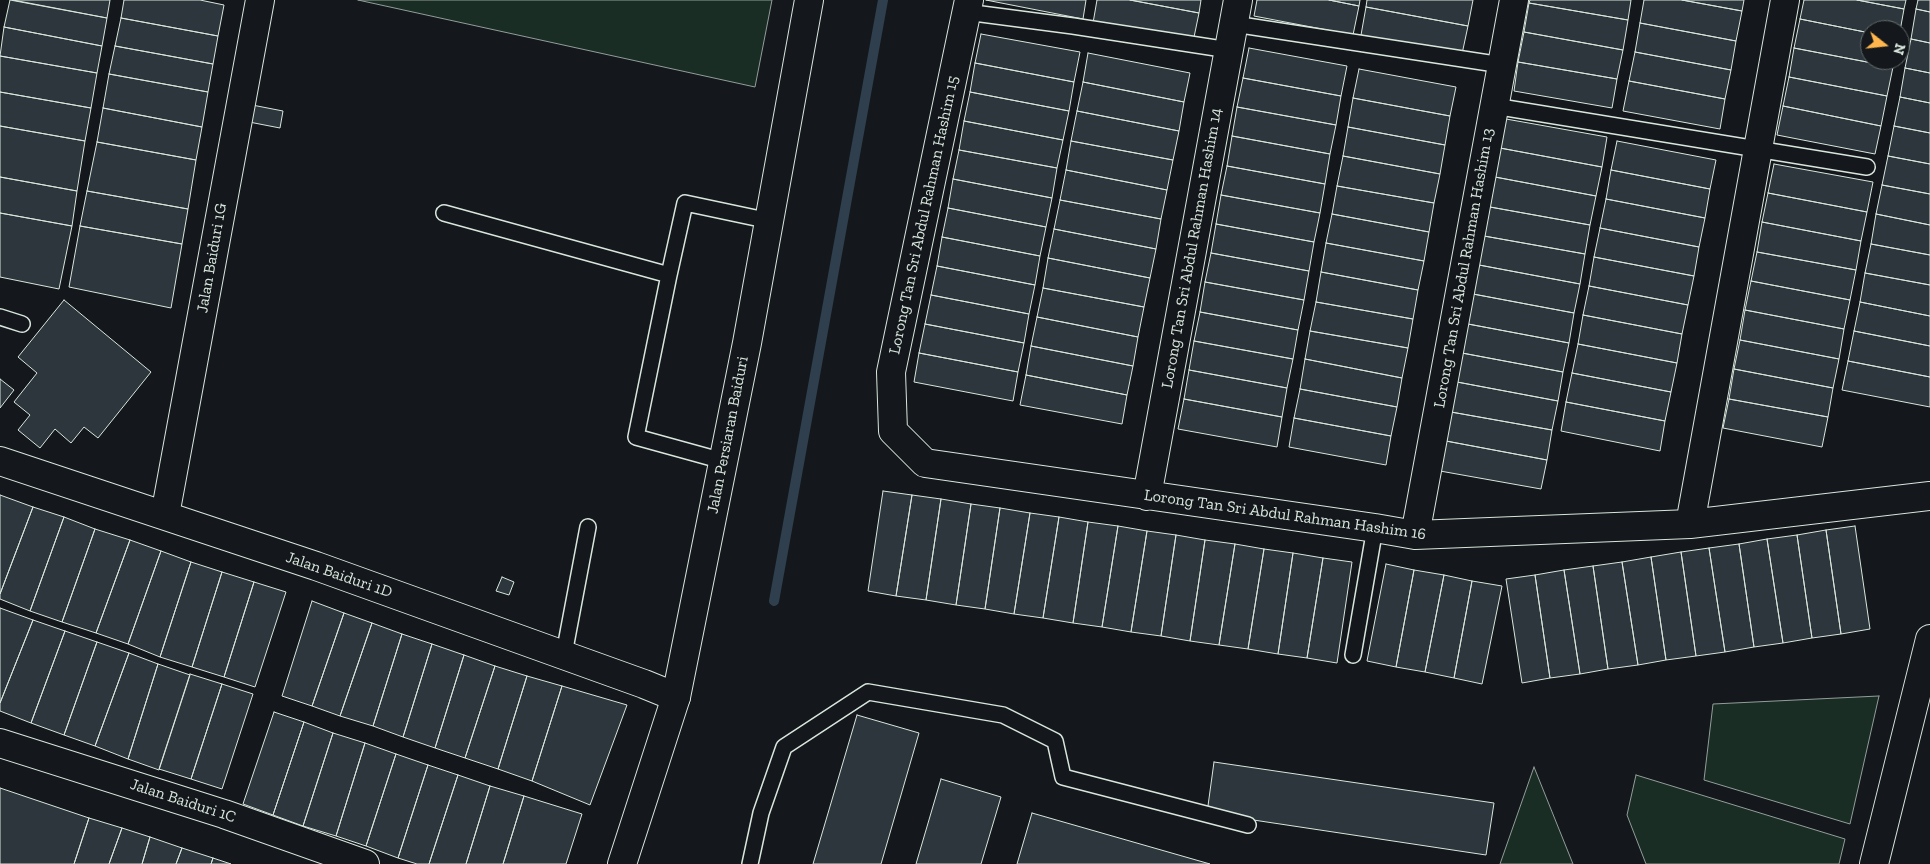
<!DOCTYPE html>
<html>
<head>
<meta charset="utf-8">
<style>
	body { margin:0 }
	#map { position:relative; width:1930px; height:864px; overflow:hidden; background:#14181c; font-family:"Zilla Slab",serif }
	canvas { display:block }
	.north { position:absolute; left:1860px; top:20px; width:50px; height:50px; box-sizing:border-box; background:#14181c; border:1px solid #626a69; border-radius:50%; rotate:106deg; font-size:14px; font-weight:700; line-height:20px; text-align:center; color:#d8e6dc }
	.north::after { content:''; display:block; margin:auto; width:18px; height:22px; background:#ffb74d; clip-path:polygon(50% 0,100% 100%,50% 72%,0 100%) }
</style>
</head>
<body>
<div id="map">
<canvas width="1930" height="864"></canvas>
<div class="north">N</div>
</div>
<script>
const g = document.querySelector('canvas').getContext('2d');
g.lineJoin = 'round';
function paint(path, color) {
  g.fillStyle = color;
  g.fill(path, 'evenodd');
}
function shape(rows) {
  const path = new Path2D();
  for (const r of rows) {
    path.moveTo(r[0], r[1]);
    for (let i = 2; i < r.length; i += 2) path.lineTo(r[i], r[i + 1]);
  }
  return path;
}
function strokePath(path, color, width, dash) {
  g.strokeStyle = color;
  g.lineWidth = width;
  g.lineCap = dash ? 'butt' : 'round';
  g.setLineDash(dash || []);
  g.stroke(path);
}
function drawText(font, color, halo, rows, align = 'center') {
  g.font = font + ' "Zilla Slab",serif';
  g.lineWidth = 4;
  g.setLineDash([]);
  g.textBaseline = 'middle';
  g.strokeStyle = halo;
  g.fillStyle = color;
  for (const [text, x, y, turn = 0] of rows) {
    g.save();
    g.translate(x, y);
    g.rotate((+turn || 0) * Math.PI / 180);
    g.textAlign = isNaN(turn) ? turn : align;
    if (halo) g.strokeText(text, 0, 0);
    g.fillText(text, 0, 0);
    g.restore();
  }
}
const green = shape([
	[358,0,772,0,755,87,358,0],
	[1879,696,1850,824,1704,780,1713,704,1879,696],
	[1534,767,1573,864,1500,864,1534,767],
	[1636,775,1845,839,1839,864,1646,864,1627,815,1636,775]
]);
paint(green, '#1a2d24');
strokePath(green, '#939e99', 1);
strokePath(shape([
	[774,601,883,0]
]), '#2f3f4d', 10);
const building = shape([
	[10,0,107,18,102,46,4,27,10,0],
	[13,0,110,0,107,18,13,0],
	[124,0,200,0,224,5,218,36,121,18,124,0],
	[986,0,1086,0,1083,19,986,0],
	[1097,0,1130,0,1199,13,1193,42,1093,23,1097,0],
	[1130,0,1201,0,1199,13,1130,0],
	[1257,0,1329,0,1359,6,1353,35,1254,16,1257,0],
	[1329,0,1360,0,1359,6,1329,0],
	[1367,0,1473,0,1468,26,1366,7,1367,0],
	[1530,0,1631,0,1628,20,1529,3,1530,0],
	[1644,0,1682,0,1742,11,1736,41,1640,23,1644,0],
	[1682,0,1744,0,1742,11,1682,0],
	[1804,0,1857,0,1904,9,1900,31,1870,30,1870,33,1800,19,1804,0],
	[1857,0,1906,0,1904,9,1857,0],
	[1918,0,1930,0,1930,12,1916,9,1918,0],
	[1529,3,1628,20,1623,50,1524,32,1529,3],
	[1366,7,1468,26,1462,54,1361,35,1366,7],
	[1916,9,1930,12,1930,43,1911,39,1916,9],
	[121,18,218,36,213,64,115,46,121,18],
	[1800,19,1870,33,1870,60,1894,60,1893,67,1794,48,1800,19],
	[1640,23,1736,41,1731,70,1635,52,1640,23],
	[4,27,102,46,97,73,0,56,4,27],
	[1524,32,1623,50,1617,79,1518,62,1524,32],
	[981,34,1080,52,1074,82,975,63,981,34],
	[1911,39,1930,43,1930,73,1905,68,1911,39],
	[115,46,213,64,208,92,109,74,115,46],
	[1249,48,1347,66,1341,96,1243,78,1249,48],
	[1794,48,1893,67,1887,96,1789,77,1794,48],
	[1635,52,1731,70,1725,99,1629,81,1635,52],
	[1088,53,1190,73,1184,102,1083,82,1088,53],
	[0,56,97,73,91,108,0,92,0,56],
	[1518,62,1617,79,1612,108,1514,91,1518,62],
	[975,63,1074,82,1069,111,970,92,975,63],
	[1905,68,1930,73,1930,103,1900,97,1905,68],
	[1359,69,1456,87,1450,116,1353,98,1359,69],
	[109,74,208,92,202,127,103,108,109,74],
	[1789,77,1887,96,1881,126,1783,106,1789,77],
	[1243,78,1341,96,1336,125,1237,107,1243,78],
	[1629,81,1725,99,1720,129,1623,111,1629,81],
	[1083,82,1184,102,1179,131,1077,111,1083,82],
	[0,92,91,108,85,141,0,126,0,92],
	[970,92,1069,111,1063,140,964,121,970,92],
	[1900,97,1930,103,1930,133,1894,126,1900,97],
	[1353,98,1450,116,1445,145,1348,127,1353,98],
	[247,104,283,111,280,128,244,121,247,104],
	[1783,106,1881,126,1875,154,1777,135,1783,106],
	[1237,107,1336,125,1330,154,1232,136,1237,107],
	[103,108,202,127,196,160,97,142,103,108],
	[1077,111,1179,131,1173,160,1071,141,1077,111],
	[1506,119,1607,137,1602,167,1500,148,1506,119],
	[964,121,1063,140,1057,168,959,150,964,121],
	[0,126,85,141,77,191,0,177,0,126],
	[1894,126,1930,133,1930,164,1888,156,1894,126],
	[1348,127,1445,145,1440,174,1343,156,1348,127],
	[1232,136,1330,154,1325,184,1227,166,1232,136],
	[1071,141,1173,160,1167,190,1066,170,1071,141],
	[1617,141,1716,160,1710,189,1611,170,1617,141],
	[97,142,196,160,188,209,87,191,97,142],
	[1500,148,1602,167,1596,196,1495,177,1500,148],
	[959,150,1057,168,1052,198,953,179,959,150],
	[1343,156,1440,174,1434,203,1337,186,1343,156],
	[1888,156,1930,164,1930,194,1882,185,1888,156],
	[1774,164,1873,182,1867,212,1768,193,1774,164],
	[1227,166,1325,184,1320,213,1221,195,1227,166],
	[1066,170,1167,190,1161,219,1060,200,1066,170],
	[1611,170,1710,189,1705,218,1606,199,1611,170],
	[0,177,77,191,72,226,0,213,0,177],
	[1495,177,1596,196,1590,225,1490,207,1495,177],
	[953,179,1052,198,1046,227,948,208,953,179],
	[1882,185,1930,194,1930,225,1876,214,1882,185],
	[1337,186,1434,203,1429,232,1332,214,1337,186],
	[87,191,188,209,182,244,80,226,87,191],
	[1768,193,1867,212,1861,241,1762,222,1768,193],
	[1221,195,1320,213,1314,242,1216,224,1221,195],
	[1606,199,1705,218,1699,247,1600,228,1606,199],
	[1060,200,1161,219,1156,249,1054,229,1060,200],
	[1490,207,1590,225,1585,254,1484,236,1490,207],
	[948,208,1046,227,1040,256,942,237,948,208],
	[0,213,72,226,59,289,0,277,0,213],
	[1332,214,1429,232,1424,261,1326,243,1332,214],
	[1876,214,1930,225,1930,255,1871,244,1876,214],
	[1762,222,1861,241,1856,270,1757,252,1762,222],
	[1216,224,1314,242,1309,271,1211,253,1216,224],
	[80,226,182,244,171,308,69,287,80,226],
	[1600,228,1699,247,1694,276,1594,257,1600,228],
	[1054,229,1156,249,1150,278,1048,258,1054,229],
	[1484,236,1585,254,1580,284,1479,265,1484,236],
	[942,237,1040,256,1035,285,937,266,942,237],
	[1326,243,1424,261,1418,290,1321,272,1326,243],
	[1871,244,1930,255,1930,285,1865,273,1871,244],
	[1757,252,1856,270,1850,300,1751,281,1757,252],
	[1211,253,1309,271,1304,300,1205,282,1211,253],
	[1594,257,1694,276,1688,305,1589,286,1594,257],
	[1048,258,1150,278,1144,307,1043,288,1048,258],
	[1479,265,1580,284,1574,313,1473,294,1479,265],
	[937,266,1035,285,1029,314,931,295,937,266],
	[1321,272,1418,290,1413,319,1316,302,1321,272],
	[1865,273,1930,285,1930,316,1860,302,1865,273],
	[1751,281,1850,300,1844,329,1745,310,1751,281],
	[1205,282,1304,300,1298,330,1200,312,1205,282],
	[1589,286,1688,305,1682,334,1583,315,1589,286],
	[1043,288,1144,307,1138,337,1037,317,1043,288],
	[1473,294,1574,313,1569,343,1468,324,1473,294],
	[931,295,1029,314,1024,343,925,324,931,295],
	[64,300,151,372,98,438,84,427,71,443,55,429,40,448,18,430,30,415,14,402,37,373,18,357,64,300],
	[1316,302,1413,319,1408,348,1310,331,1316,302],
	[1860,302,1930,316,1930,346,1854,331,1860,302],
	[1745,310,1844,329,1839,359,1740,340,1745,310],
	[1200,312,1298,330,1293,359,1194,341,1200,312],
	[1583,315,1682,334,1677,363,1578,344,1583,315],
	[1037,317,1138,337,1133,366,1031,346,1037,317],
	[925,324,1024,343,1018,372,919,353,925,324],
	[1468,324,1569,343,1563,372,1462,353,1468,324],
	[1310,331,1408,348,1402,378,1305,359,1310,331],
	[1854,331,1930,346,1930,377,1848,361,1854,331],
	[1740,340,1839,359,1833,388,1734,369,1740,340],
	[1194,341,1293,359,1287,388,1189,370,1194,341],
	[1578,344,1677,363,1671,392,1572,373,1578,344],
	[1031,346,1133,366,1127,395,1026,375,1031,346],
	[919,353,1018,372,1013,401,914,382,919,353],
	[1462,353,1563,372,1558,401,1457,382,1462,353],
	[1305,359,1402,378,1397,407,1300,389,1305,359],
	[1848,361,1930,377,1930,407,1842,390,1848,361],
	[1734,369,1833,388,1828,417,1729,399,1734,369],
	[1189,370,1287,388,1282,417,1184,399,1189,370],
	[1572,373,1671,392,1665,421,1566,402,1572,373],
	[1026,375,1127,395,1122,424,1020,405,1026,375],
	[0,379,14,390,0,408,0,379],
	[1457,382,1558,401,1552,430,1451,412,1457,382],
	[1300,389,1397,407,1391,436,1294,418,1300,389],
	[1184,399,1282,417,1277,447,1178,429,1184,399],
	[1729,399,1828,417,1822,447,1723,428,1729,399],
	[1566,402,1665,421,1660,451,1561,431,1566,402],
	[1451,412,1552,430,1547,460,1446,441,1451,412],
	[1294,418,1391,436,1386,465,1289,447,1294,418],
	[1446,441,1547,460,1541,489,1440,471,1446,441],
	[883,491,912,495,896,596,868,591,883,491],
	[0,495,33,507,0,594,0,495],
	[912,495,941,499,926,600,896,596,912,495],
	[941,499,971,504,956,605,926,600,941,499],
	[971,504,1000,508,985,609,956,605,971,504],
	[33,507,64,517,30,611,0,599,0,594,33,507],
	[1000,508,1030,513,1014,614,985,609,1000,508],
	[1030,513,1059,517,1043,618,1014,614,1030,513],
	[64,517,95,529,62,622,30,611,64,517],
	[1059,517,1088,522,1073,623,1043,618,1059,517],
	[1088,522,1118,526,1102,627,1073,623,1088,522],
	[1118,526,1147,531,1131,632,1102,627,1118,526],
	[1855,526,1870,629,1841,634,1826,530,1855,526],
	[95,529,130,540,96,633,62,622,95,529],
	[1826,530,1841,634,1812,638,1797,535,1826,530],
	[1147,531,1176,535,1161,636,1131,632,1147,531],
	[1176,535,1205,540,1190,641,1161,636,1176,535],
	[1797,535,1812,638,1783,643,1767,539,1797,535],
	[1767,539,1783,643,1754,647,1739,544,1767,539],
	[130,540,161,551,128,644,96,633,130,540],
	[1205,540,1235,544,1219,645,1190,641,1205,540],
	[1235,544,1264,549,1248,649,1219,645,1235,544],
	[1739,544,1754,647,1725,652,1709,548,1739,544],
	[1709,548,1725,652,1696,656,1681,552,1709,548],
	[1264,549,1293,553,1278,654,1248,649,1264,549],
	[161,551,191,562,160,657,128,644,161,551],
	[1681,552,1696,656,1666,660,1651,557,1681,552],
	[1293,553,1323,558,1307,658,1278,654,1293,553],
	[1651,557,1666,660,1638,665,1622,562,1651,557],
	[1323,558,1352,562,1337,663,1307,658,1323,558],
	[191,562,222,572,192,667,160,657,191,562],
	[1622,562,1638,665,1608,669,1593,566,1622,562],
	[1386,564,1414,570,1396,667,1367,661,1386,564],
	[1593,566,1608,669,1580,674,1564,570,1593,566],
	[1414,570,1444,575,1425,672,1396,667,1414,570],
	[1564,570,1580,674,1550,678,1535,575,1564,570],
	[222,572,254,582,224,677,192,667,222,572],
	[1444,575,1472,581,1454,678,1425,672,1444,575],
	[1535,575,1550,678,1522,683,1506,579,1535,575],
	[502,577,514,582,509,595,496,591,502,577],
	[1472,581,1502,586,1482,684,1454,678,1472,581],
	[254,582,286,592,255,687,224,677,254,582],
	[312,601,344,613,312,706,282,696,312,601],
	[0,608,33,620,0,703,0,608],
	[344,613,372,623,340,716,312,706,344,613],
	[33,620,65,631,31,723,0,711,0,703,33,620],
	[372,623,402,634,373,726,340,716,372,623],
	[65,631,97,642,64,735,31,723,65,631],
	[402,634,432,644,403,737,373,726,402,634],
	[97,642,129,653,95,746,64,735,97,642],
	[432,644,464,655,435,748,403,737,432,644],
	[129,653,158,664,128,759,95,746,129,653],
	[464,655,495,666,465,758,435,748,464,655],
	[158,664,190,675,159,770,128,759,158,664],
	[495,666,527,676,498,769,465,758,495,666],
	[190,674,222,684,191,779,159,769,190,674],
	[527,676,562,686,532,781,498,769,527,676],
	[222,684,253,694,222,789,191,779,222,684],
	[562,686,627,705,590,805,532,781,562,686],
	[274,712,304,722,273,815,243,804,274,712],
	[857,715,919,733,881,864,813,864,857,715],
	[304,722,333,733,303,826,273,815,304,722],
	[333,733,365,743,336,836,303,826,333,733],
	[365,743,396,754,366,846,336,836,365,743],
	[396,754,428,765,398,858,366,846,396,754],
	[1214,762,1494,803,1486,855,1207,813,1214,762],
	[428,765,458,775,429,864,417,864,398,858,428,765],
	[458,775,490,786,466,864,429,864,458,775],
	[941,779,1001,797,981,864,916,864,941,779],
	[490,786,524,796,503,864,466,864,490,786],
	[0,788,89,818,74,864,0,864,0,788],
	[524,796,582,814,566,864,503,864,524,796],
	[1032,813,1210,864,1017,864,1032,813],
	[89,818,122,828,109,864,74,864,89,818],
	[122,828,150,837,142,864,109,864,122,828],
	[150,837,182,848,176,864,142,864,150,837],
	[182,848,213,858,211,864,176,864,182,848],
	[213,858,231,864,211,864,213,858]
]);
paint(building, '#2c363c');
strokePath(building, '#d8e6dc', 1);
const lane = shape([
	[966,12,1073,26,1229,50],
	[1234,24,1502,65],
	[1494,106,1867,167],
	[444,213,669,275,685,203,770,221],
	[669,275,636,437,723,461],
	[0,317,22,324],
	[564,654,588,527],
	[1353,655,1375,528],
	[750,864,761,813,784,747,868,692,1003,715,1055,741,1063,777,1248,825]
]);
const street = shape([
	[969,0,891,372,893,431,925,463,1375,528,1415,535,1690,524,1930,496],
	[0,461,316,566,644,684,676,697],
	[1147,496,1238,0],
	[165,515,260,0],
	[1690,524,1785,0],
	[1415,535,1514,0],
	[0,743,224,814,365,864],
	[1874,864,1930,639]
]);
const secondary = shape([
	[622,864,676,697,747,343,809,0]
]);
strokePath(lane, '#d8e6dc', 18);
strokePath(street, '#d8e6dc', 30);
strokePath(secondary, '#d8e6dc', 30);
strokePath(lane, '#14181c', 15);
strokePath(street, '#14181c', 28);
strokePath(secondary, '#14181c', 28);
drawText('16px', '#d8e6dc', '#14181c', [
	["Lorong Tan Sri Abdul Rahman Hashim 15",924,215,-78],
	["Lorong Tan Sri Abdul Rahman Hashim 14",1192,248,-80],
	["Jalan Baiduri 1G",212,258,-80],
	["Lorong Tan Sri Abdul Rahman Hashim 13",1464,268,-80],
	["Jalan Persiaran Baiduri",728,435,-79],
	["Lorong Tan Sri Abdul Rahman Hashim 16",1285,515,8],
	["Jalan Baiduri 1D",339,575,19],
	["Jalan Baiduri 1C",183,801,18]
]);
</script>
</body>
</html>
